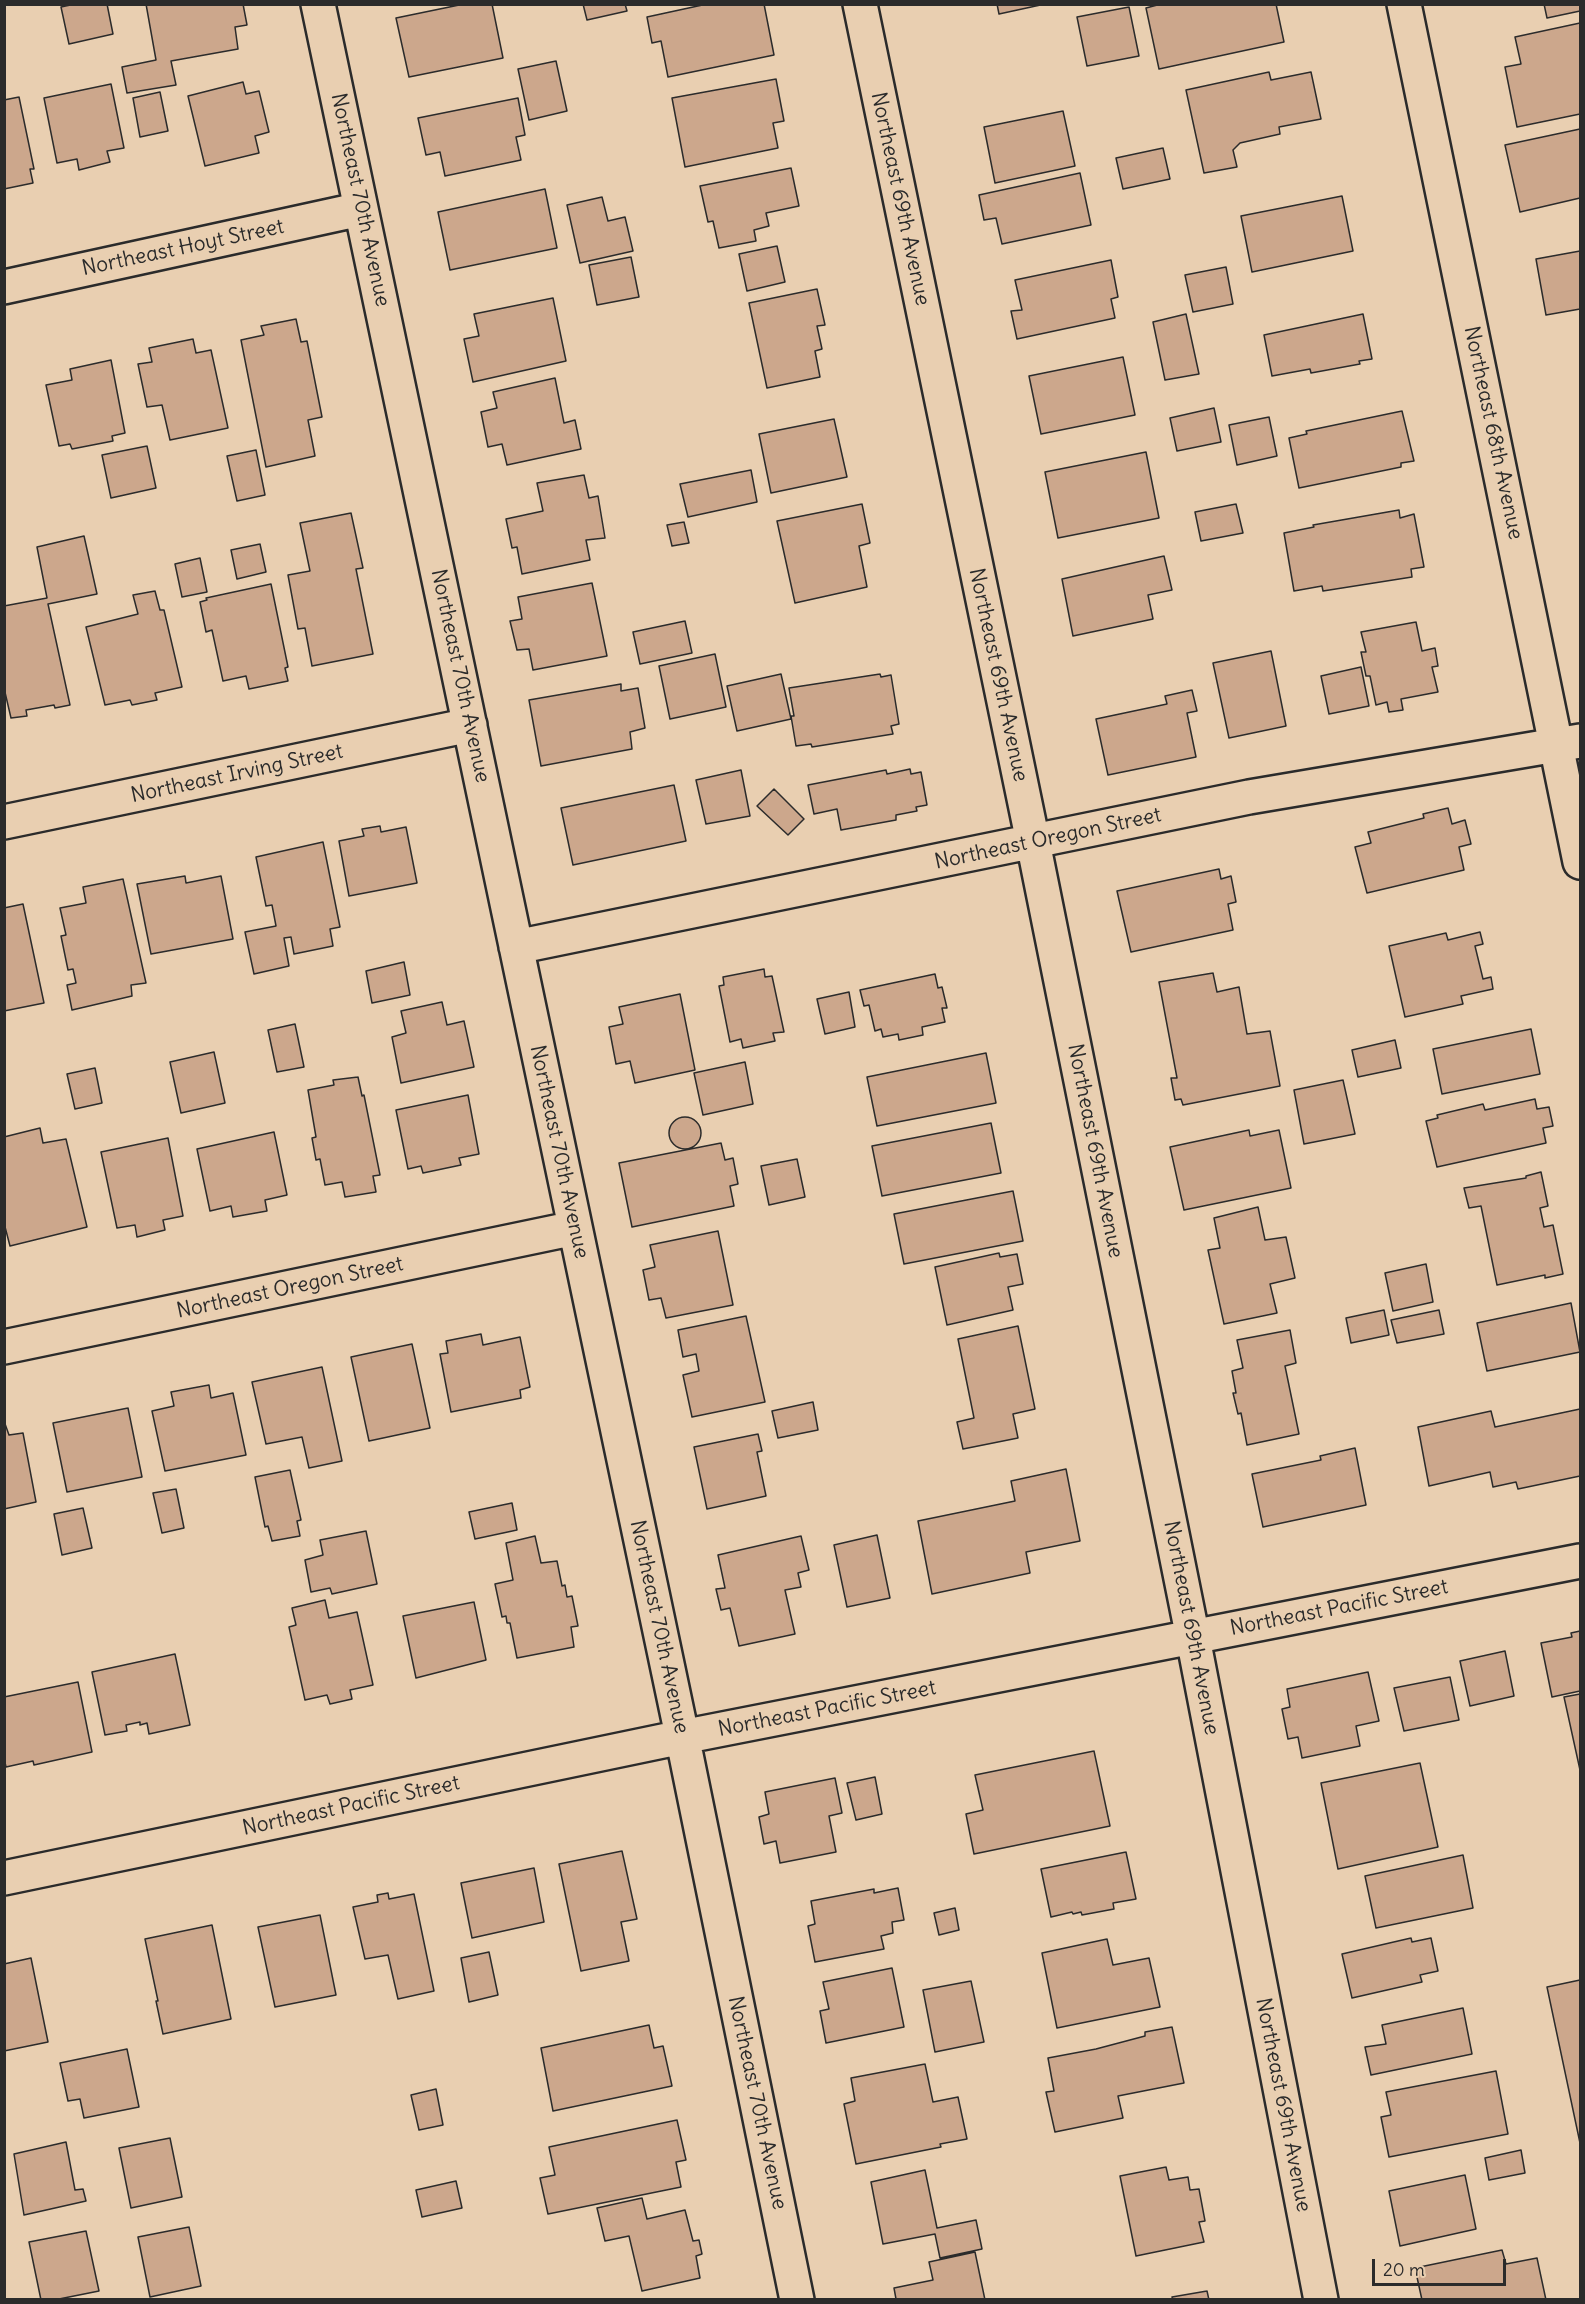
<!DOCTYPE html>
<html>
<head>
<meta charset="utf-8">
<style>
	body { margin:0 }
	#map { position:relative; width:1585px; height:2304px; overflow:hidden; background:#e9cfb1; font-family:Delius,sans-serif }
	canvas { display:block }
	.frame { position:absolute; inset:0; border:6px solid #2b2b2b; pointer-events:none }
	.scale { position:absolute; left:1372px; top:2259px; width:134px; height:27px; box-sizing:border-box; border:3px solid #2b2b2b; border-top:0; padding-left:8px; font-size:18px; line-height:21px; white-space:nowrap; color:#2b2b2b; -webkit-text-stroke:4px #e9cfb1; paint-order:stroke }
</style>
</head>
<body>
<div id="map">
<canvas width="1585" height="2304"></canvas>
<div class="frame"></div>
<div class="scale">20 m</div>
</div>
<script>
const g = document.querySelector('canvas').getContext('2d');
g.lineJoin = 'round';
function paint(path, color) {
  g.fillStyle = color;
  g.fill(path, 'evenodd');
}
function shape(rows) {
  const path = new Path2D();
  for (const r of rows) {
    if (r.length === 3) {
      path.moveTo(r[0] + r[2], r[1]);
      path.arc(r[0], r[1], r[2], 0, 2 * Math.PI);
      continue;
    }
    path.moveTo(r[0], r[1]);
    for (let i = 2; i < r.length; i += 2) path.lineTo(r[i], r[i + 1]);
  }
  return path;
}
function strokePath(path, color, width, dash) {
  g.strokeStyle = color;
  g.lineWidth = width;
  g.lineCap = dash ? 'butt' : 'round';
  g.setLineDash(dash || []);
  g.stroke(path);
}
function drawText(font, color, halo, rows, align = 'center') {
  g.font = font + ' Delius,sans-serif';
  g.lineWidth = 5;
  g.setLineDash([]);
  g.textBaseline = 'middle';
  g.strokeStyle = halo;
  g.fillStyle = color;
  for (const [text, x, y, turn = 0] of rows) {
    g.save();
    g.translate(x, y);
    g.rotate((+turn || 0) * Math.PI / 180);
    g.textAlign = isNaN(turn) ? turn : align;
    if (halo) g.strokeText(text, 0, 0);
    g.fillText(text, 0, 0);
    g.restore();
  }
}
const building = shape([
	[75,4,107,4,113,34,69,44,61,7,75,4],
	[146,4,243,4,247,25,235,27,238,49,171,61,176,85,127,93,122,67,156,60,146,4],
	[464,4,492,4,503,58,409,77,396,18,464,4],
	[583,4,625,4,627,11,587,20,583,4],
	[707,4,764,4,774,55,668,77,661,41,652,43,647,17,707,4],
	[997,4,1045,4,999,14,997,4],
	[1161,4,1276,4,1284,42,1159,69,1146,8,1161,4],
	[1544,4,1580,4,1580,11,1547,18,1544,4],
	[1129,7,1139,56,1087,66,1077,17,1129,7],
	[1580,23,1580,114,1517,127,1505,67,1521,64,1515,37,1580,23],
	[556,61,567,111,529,120,518,69,556,61],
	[1269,72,1271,80,1311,72,1321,119,1279,127,1280,134,1240,143,1233,150,1237,167,1204,173,1186,90,1269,72],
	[776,79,784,121,773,123,778,148,685,167,672,98,776,79],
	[243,82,246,94,259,91,269,132,255,136,259,153,205,166,188,96,243,82],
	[111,84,124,148,107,151,110,162,79,170,77,159,57,163,44,98,111,84],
	[160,92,168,131,140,137,133,98,160,92],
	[19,97,34,169,30,169,33,183,4,189,4,100,19,97],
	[518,98,525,135,516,137,521,160,445,176,440,152,426,155,418,118,518,98],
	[1063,111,1075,166,995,183,984,127,1063,111],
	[1580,129,1580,198,1520,212,1505,145,1580,129],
	[1163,148,1170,179,1123,189,1116,158,1163,148],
	[791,168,799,206,766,213,769,226,754,230,756,241,719,248,713,221,708,222,700,186,791,168],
	[1080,173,1091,225,1002,244,996,218,984,220,979,195,1080,173],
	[545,189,557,248,450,270,438,212,545,189],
	[1342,196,1353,251,1252,272,1241,216,1342,196],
	[602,197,608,221,625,217,633,251,580,263,567,205,602,197],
	[777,246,785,282,747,291,739,254,777,246],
	[1580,251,1580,309,1546,315,1536,259,1580,251],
	[631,257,639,297,597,305,589,265,631,257],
	[1111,260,1118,297,1111,299,1115,318,1017,339,1011,311,1022,310,1015,280,1111,260],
	[1226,267,1233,304,1193,312,1185,275,1226,267],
	[817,289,825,325,817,326,822,349,815,351,820,377,767,388,749,303,817,289],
	[553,298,566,361,473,382,464,339,479,336,474,314,553,298],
	[1186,314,1199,374,1165,380,1153,322,1186,314],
	[1363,314,1372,359,1359,361,1360,364,1311,373,1310,369,1272,376,1264,335,1363,314],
	[296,319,301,342,307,341,322,417,308,420,315,456,266,467,241,340,264,335,261,326,296,319],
	[193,339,196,353,211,350,228,428,170,440,162,405,147,407,138,364,152,362,149,348,193,339],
	[1123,357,1135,415,1041,434,1029,376,1123,357],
	[111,360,125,433,112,436,113,441,72,449,70,444,59,446,46,385,72,380,70,369,111,360],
	[555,378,564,423,575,420,581,449,507,465,502,444,488,447,481,412,497,408,493,392,555,378],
	[1214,408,1221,442,1177,451,1170,418,1214,408],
	[1402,411,1414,461,1401,463,1401,467,1299,488,1289,438,1307,434,1306,431,1402,411],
	[1269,417,1277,456,1237,465,1229,425,1269,417],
	[834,419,847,477,771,493,759,434,834,419],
	[147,446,156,488,111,498,102,455,147,446],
	[256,450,265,495,237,501,227,456,256,450],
	[1146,452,1159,518,1058,538,1045,472,1146,452],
	[751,470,757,502,688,517,680,484,751,470],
	[584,475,589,498,598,496,605,538,586,540,590,560,522,574,517,547,512,548,506,519,543,511,537,483,584,475],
	[862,504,870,543,859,546,867,587,795,603,777,521,862,504],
	[1236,504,1243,533,1201,541,1195,512,1236,504],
	[1399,510,1400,518,1414,514,1424,567,1411,569,1412,577,1323,591,1322,586,1294,591,1284,533,1314,527,1313,525,1399,510],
	[351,513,363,568,356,569,373,654,312,666,305,628,298,629,288,575,310,571,300,523,351,513],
	[684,522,689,543,672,546,667,525,684,522],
	[84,536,97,594,48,604,70,705,55,708,54,705,26,710,27,716,11,718,4,688,4,606,47,598,37,547,84,536],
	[260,544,266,572,237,579,231,550,260,544],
	[1164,556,1172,590,1148,595,1153,619,1073,636,1062,579,1164,556],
	[200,558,207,592,182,597,175,564,200,558],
	[592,583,607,656,533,670,529,649,517,650,510,621,522,619,518,597,592,583],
	[271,584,288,667,285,668,288,681,249,689,246,676,223,681,212,630,206,632,200,602,207,600,206,598,271,584],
	[155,591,160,610,164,610,182,687,155,693,157,700,132,705,130,700,105,705,86,627,138,614,133,595,155,591],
	[685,621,692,653,640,664,633,632,685,621],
	[1416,622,1422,651,1435,648,1438,666,1432,667,1438,692,1401,699,1403,710,1389,712,1387,702,1376,705,1370,676,1366,676,1361,652,1366,652,1361,632,1416,622],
	[1271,651,1286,726,1229,738,1213,663,1271,651],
	[715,654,726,707,670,719,659,666,715,654],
	[1361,667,1369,706,1329,714,1321,676,1361,667],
	[781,674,791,719,737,731,727,686,781,674],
	[880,674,881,677,891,675,899,724,891,726,893,734,812,747,811,744,796,746,791,716,794,716,789,688,880,674],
	[621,684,621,691,638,688,645,728,630,732,632,749,541,766,529,700,621,684],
	[1192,690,1197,711,1187,713,1196,757,1108,775,1096,719,1167,704,1165,696,1192,690],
	[910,769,911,774,921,772,927,805,916,807,917,811,896,815,896,820,841,830,837,809,814,814,808,785,886,770,887,774,910,769],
	[741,770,750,816,706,824,696,780,741,770],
	[674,785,686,841,573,865,561,808,674,785],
	[774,789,804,819,788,835,757,806,774,789],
	[1448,808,1452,824,1465,820,1471,844,1459,847,1464,870,1367,893,1355,847,1371,843,1368,832,1424,818,1423,814,1448,808],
	[380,826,381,832,406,827,417,883,349,896,339,841,364,836,362,829,380,826],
	[323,842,340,927,330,929,333,946,294,954,291,937,284,938,289,966,254,974,245,932,276,926,272,905,266,906,256,857,323,842],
	[1219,869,1221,879,1231,876,1236,902,1228,904,1233,930,1131,952,1117,891,1219,869],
	[185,876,186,883,221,876,233,939,151,954,137,884,185,876],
	[123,879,146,983,131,985,132,996,72,1010,67,985,76,983,73,969,68,970,61,936,66,935,60,908,86,903,83,887,123,879],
	[23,904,44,1003,4,1011,4,908,23,904],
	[1480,932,1483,944,1475,946,1483,979,1491,977,1493,989,1461,996,1463,1004,1405,1017,1389,946,1446,933,1448,940,1480,932],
	[404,962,410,995,372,1003,366,971,404,962],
	[764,969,765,977,772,976,784,1032,773,1033,775,1041,743,1048,741,1039,730,1042,719,986,724,985,723,977,764,969],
	[1213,973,1217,992,1239,987,1247,1034,1270,1031,1280,1086,1183,1105,1181,1099,1175,1100,1171,1078,1177,1078,1159,982,1213,973],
	[935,974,938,988,942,987,947,1008,942,1008,945,1022,922,1027,923,1035,899,1040,898,1034,883,1037,881,1029,875,1031,869,1005,864,1006,860,990,935,974],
	[849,992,855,1027,825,1034,817,999,849,992],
	[680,994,695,1070,635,1083,630,1061,616,1064,609,1027,623,1024,619,1007,680,994],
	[442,1002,447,1025,464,1021,474,1067,401,1083,392,1037,406,1033,401,1011,442,1002],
	[295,1024,304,1067,277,1072,268,1030,295,1024],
	[1531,1029,1540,1074,1442,1094,1433,1049,1531,1029],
	[1395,1040,1401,1068,1358,1077,1352,1050,1395,1040],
	[214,1052,225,1103,181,1113,170,1062,214,1052],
	[986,1053,996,1103,877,1126,867,1077,986,1053],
	[745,1062,753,1104,703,1115,694,1073,745,1062],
	[95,1068,102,1103,75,1109,67,1074,95,1068],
	[358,1077,362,1096,364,1095,380,1175,373,1176,376,1192,345,1197,342,1182,325,1185,320,1159,316,1160,312,1138,316,1137,308,1090,334,1085,333,1080,358,1077],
	[1343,1080,1355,1134,1304,1144,1294,1090,1343,1080],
	[468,1095,479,1154,459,1158,461,1165,423,1173,421,1166,408,1169,396,1110,468,1095],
	[1535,1099,1537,1109,1549,1107,1553,1126,1543,1128,1546,1143,1437,1167,1426,1121,1438,1118,1437,1115,1483,1104,1485,1110,1535,1099],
	[685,1133,16],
	[991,1123,1001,1173,882,1196,872,1146,991,1123],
	[40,1128,43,1143,66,1139,87,1227,10,1246,4,1223,4,1137,40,1128],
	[1249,1130,1250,1136,1279,1130,1291,1188,1184,1210,1170,1147,1249,1130],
	[274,1132,287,1195,265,1200,267,1211,233,1217,231,1206,210,1211,197,1149,274,1132],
	[168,1138,183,1216,163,1220,165,1230,137,1237,135,1225,117,1228,101,1152,168,1138],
	[721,1143,725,1160,733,1158,738,1184,730,1186,734,1206,632,1227,619,1163,721,1143],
	[797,1159,805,1197,769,1205,761,1166,797,1159],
	[1541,1172,1548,1206,1540,1208,1544,1227,1553,1225,1563,1274,1545,1278,1545,1275,1497,1285,1481,1206,1469,1208,1464,1188,1526,1178,1526,1176,1541,1172],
	[1013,1191,1023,1241,904,1264,894,1214,1013,1191],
	[1258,1207,1265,1240,1286,1237,1295,1278,1270,1284,1277,1313,1224,1324,1208,1250,1220,1248,1214,1218,1258,1207],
	[718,1231,733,1305,666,1318,661,1298,649,1300,643,1270,655,1267,650,1245,718,1231],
	[999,1253,1000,1257,1017,1254,1023,1284,1008,1287,1013,1310,947,1325,935,1267,999,1253],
	[1426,1264,1433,1302,1393,1311,1385,1273,1426,1264],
	[1571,1303,1580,1352,1487,1371,1477,1323,1571,1303],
	[1384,1310,1389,1335,1351,1343,1346,1318,1384,1310],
	[1439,1310,1444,1334,1397,1343,1391,1320,1439,1310],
	[746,1316,765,1402,692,1417,683,1375,699,1371,696,1354,683,1357,678,1330,746,1316],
	[1018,1326,1035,1409,1013,1414,1018,1438,963,1449,957,1422,974,1418,958,1339,1018,1326],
	[1290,1330,1296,1363,1285,1366,1299,1434,1247,1445,1241,1413,1238,1414,1233,1393,1236,1393,1232,1371,1243,1368,1237,1340,1290,1330],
	[481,1334,483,1345,520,1337,530,1387,520,1390,521,1398,451,1412,440,1354,448,1353,446,1341,481,1334],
	[412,1344,430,1428,369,1441,351,1357,412,1344],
	[322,1367,342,1461,309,1468,302,1437,266,1444,252,1382,322,1367],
	[209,1385,211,1398,233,1393,246,1455,165,1471,152,1411,174,1406,171,1392,209,1385],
	[813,1402,818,1430,778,1438,772,1411,813,1402],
	[128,1408,142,1477,67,1492,53,1423,128,1408],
	[1580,1409,1580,1476,1518,1489,1516,1482,1493,1487,1490,1472,1429,1486,1418,1427,1491,1411,1495,1427,1580,1409],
	[4,1421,9,1435,23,1433,36,1502,4,1509,4,1421],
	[758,1434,762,1451,757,1452,766,1496,707,1509,694,1447,758,1434],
	[1355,1448,1366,1505,1263,1527,1252,1474,1321,1460,1320,1456,1355,1448],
	[1066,1469,1080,1541,1026,1552,1030,1573,932,1594,918,1521,1015,1501,1011,1481,1066,1469],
	[290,1470,301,1520,297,1521,300,1536,272,1541,268,1526,265,1527,255,1477,290,1470],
	[176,1489,184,1528,162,1533,153,1493,176,1489],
	[512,1503,517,1530,475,1539,469,1512,512,1503],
	[83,1508,92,1548,62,1555,54,1514,83,1508],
	[366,1531,377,1584,332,1594,330,1588,311,1592,305,1560,323,1555,320,1540,366,1531],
	[877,1535,890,1598,847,1607,834,1545,877,1535],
	[535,1536,541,1563,557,1561,562,1586,565,1585,567,1597,572,1596,578,1626,571,1627,574,1647,517,1658,510,1623,507,1623,506,1616,502,1617,495,1584,513,1580,506,1543,535,1536],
	[801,1536,809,1570,798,1573,801,1587,785,1590,795,1634,739,1646,730,1608,721,1610,716,1589,725,1588,718,1555,801,1536],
	[325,1600,329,1618,357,1612,373,1685,350,1690,352,1699,330,1704,327,1695,305,1700,289,1627,296,1625,292,1608,325,1600],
	[474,1602,486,1660,416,1678,403,1616,474,1602],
	[1580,1631,1580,1691,1552,1697,1541,1643,1572,1637,1571,1633,1580,1631],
	[1505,1651,1514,1696,1470,1706,1460,1661,1505,1651],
	[175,1654,190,1725,149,1734,147,1723,140,1725,140,1722,126,1725,127,1731,105,1735,92,1672,175,1654],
	[1368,1672,1379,1721,1356,1726,1360,1746,1302,1758,1298,1737,1288,1739,1282,1709,1290,1707,1287,1689,1368,1672],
	[1450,1677,1459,1720,1404,1731,1394,1688,1450,1677],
	[78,1682,92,1752,34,1765,33,1761,6,1767,4,1758,4,1697,78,1682],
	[1580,1694,1580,1770,1564,1697,1580,1694],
	[1094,1751,1110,1826,974,1854,966,1814,983,1810,975,1775,1094,1751],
	[1420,1763,1438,1847,1338,1869,1321,1783,1420,1763],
	[875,1777,882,1814,856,1820,847,1783,875,1777],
	[835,1778,842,1813,829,1816,836,1852,780,1863,776,1841,764,1844,759,1817,769,1814,765,1792,835,1778],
	[622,1851,637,1919,621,1922,629,1961,581,1971,559,1864,622,1851],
	[1126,1852,1136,1899,1113,1903,1114,1909,1082,1915,1081,1912,1073,1914,1072,1912,1051,1917,1041,1869,1126,1852],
	[1463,1855,1473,1908,1376,1928,1365,1876,1463,1855],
	[534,1868,544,1922,472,1938,461,1883,534,1868],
	[898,1888,904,1920,892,1922,893,1933,881,1936,884,1949,815,1962,808,1926,815,1924,811,1901,874,1889,874,1893,898,1888],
	[388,1893,389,1899,414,1894,434,1991,398,1999,388,1955,365,1959,353,1907,378,1902,377,1895,388,1893],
	[955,1908,959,1930,939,1935,934,1913,955,1908],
	[320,1915,336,1995,275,2007,258,1927,320,1915],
	[212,1925,231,2019,163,2034,156,2001,158,2001,145,1939,212,1925],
	[1411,1938,1412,1942,1431,1938,1438,1971,1420,1975,1422,1982,1352,1998,1342,1954,1411,1938],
	[1107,1939,1113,1965,1149,1958,1160,2007,1057,2028,1042,1953,1107,1939],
	[489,1952,498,1995,469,2002,461,1958,489,1952],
	[31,1958,48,2042,4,2051,4,1964,31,1958],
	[892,1968,904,2027,826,2043,820,2011,829,2009,823,1982,892,1968],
	[1580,1980,1580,2143,1547,1987,1580,1980],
	[971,1981,984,2042,935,2052,923,1990,971,1981],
	[1463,2008,1472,2054,1371,2075,1365,2047,1386,2044,1382,2025,1463,2008],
	[649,2025,654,2048,663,2046,672,2086,553,2111,541,2048,649,2025],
	[1172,2027,1184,2083,1118,2096,1123,2118,1055,2132,1046,2092,1054,2091,1048,2058,1096,2049,1145,2036,1145,2032,1172,2027],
	[127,2049,139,2107,84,2118,80,2099,68,2101,60,2063,127,2049],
	[925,2064,933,2102,958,2097,967,2139,940,2144,941,2147,856,2164,844,2104,855,2101,851,2078,925,2064],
	[1496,2071,1508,2134,1389,2157,1381,2117,1391,2115,1386,2092,1496,2071],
	[436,2089,443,2125,419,2130,411,2095,436,2089],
	[677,2120,686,2160,676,2162,681,2187,548,2214,540,2178,555,2175,549,2147,677,2120],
	[170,2138,182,2197,131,2208,119,2148,170,2138],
	[66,2142,75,2190,83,2189,86,2201,24,2215,14,2154,66,2142],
	[1521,2150,1525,2173,1489,2180,1485,2158,1521,2150],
	[1166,2167,1169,2180,1188,2177,1190,2190,1199,2189,1205,2221,1199,2222,1204,2242,1136,2256,1120,2176,1166,2167],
	[925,2170,937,2228,976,2220,982,2249,940,2258,935,2234,883,2244,871,2182,925,2170],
	[1465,2175,1476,2229,1400,2246,1389,2191,1465,2175],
	[456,2181,462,2208,422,2217,416,2190,456,2181],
	[642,2198,647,2219,685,2210,693,2241,699,2240,702,2254,696,2256,700,2278,642,2291,629,2236,605,2241,597,2208,642,2198],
	[189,2227,201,2286,150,2297,138,2237,189,2227],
	[86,2231,99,2291,54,2300,41,2300,29,2242,86,2231],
	[1502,2250,1506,2264,1537,2258,1546,2300,1422,2300,1415,2268,1502,2250],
	[975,2252,985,2300,893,2300,896,2299,894,2288,933,2280,929,2262,975,2252],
	[1207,2291,1209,2300,1173,2300,1172,2297,1207,2291]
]);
paint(building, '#cca78c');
strokePath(building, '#2b2b2b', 1.5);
const minor = shape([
	[318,4,684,1745,797,2300],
	[860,4,1033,842,1194,1643,1321,2300],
	[1404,4,1580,862],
	[4,287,361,209],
	[4,822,470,725],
	[516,947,1249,797,1580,741],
	[4,1347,575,1228],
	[4,1878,682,1737,1580,1561]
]);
strokePath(minor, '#2b2b2b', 38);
strokePath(minor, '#e9cfb1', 33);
drawText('21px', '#2b2b2b', '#e9cfb1', [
	["Northeast 69th Avenue",900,199,78],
	["Northeast 70th Avenue",360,200,78],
	["Northeast Hoyt Street",183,248,-12],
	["Northeast 68th Avenue",1493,433,78],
	["Northeast 69th Avenue",998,675,78],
	["Northeast 70th Avenue",460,676,78],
	["Northeast Irving Street",237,774,-12],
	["Northeast Oregon Street",1048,839,-12],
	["Northeast 69th Avenue",1095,1151,79],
	["Northeast 70th Avenue",559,1152,78],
	["Northeast Oregon Street",290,1288,-12],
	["Northeast Pacific Street",1339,1608,-11],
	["Northeast 70th Avenue",659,1627,78],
	["Northeast 69th Avenue",1191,1628,79],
	["Northeast Pacific Street",827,1709,-11],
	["Northeast Pacific Street",351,1806,-12],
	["Northeast 70th Avenue",757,2103,78],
	["Northeast 69th Avenue",1283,2105,79]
]);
</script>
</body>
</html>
